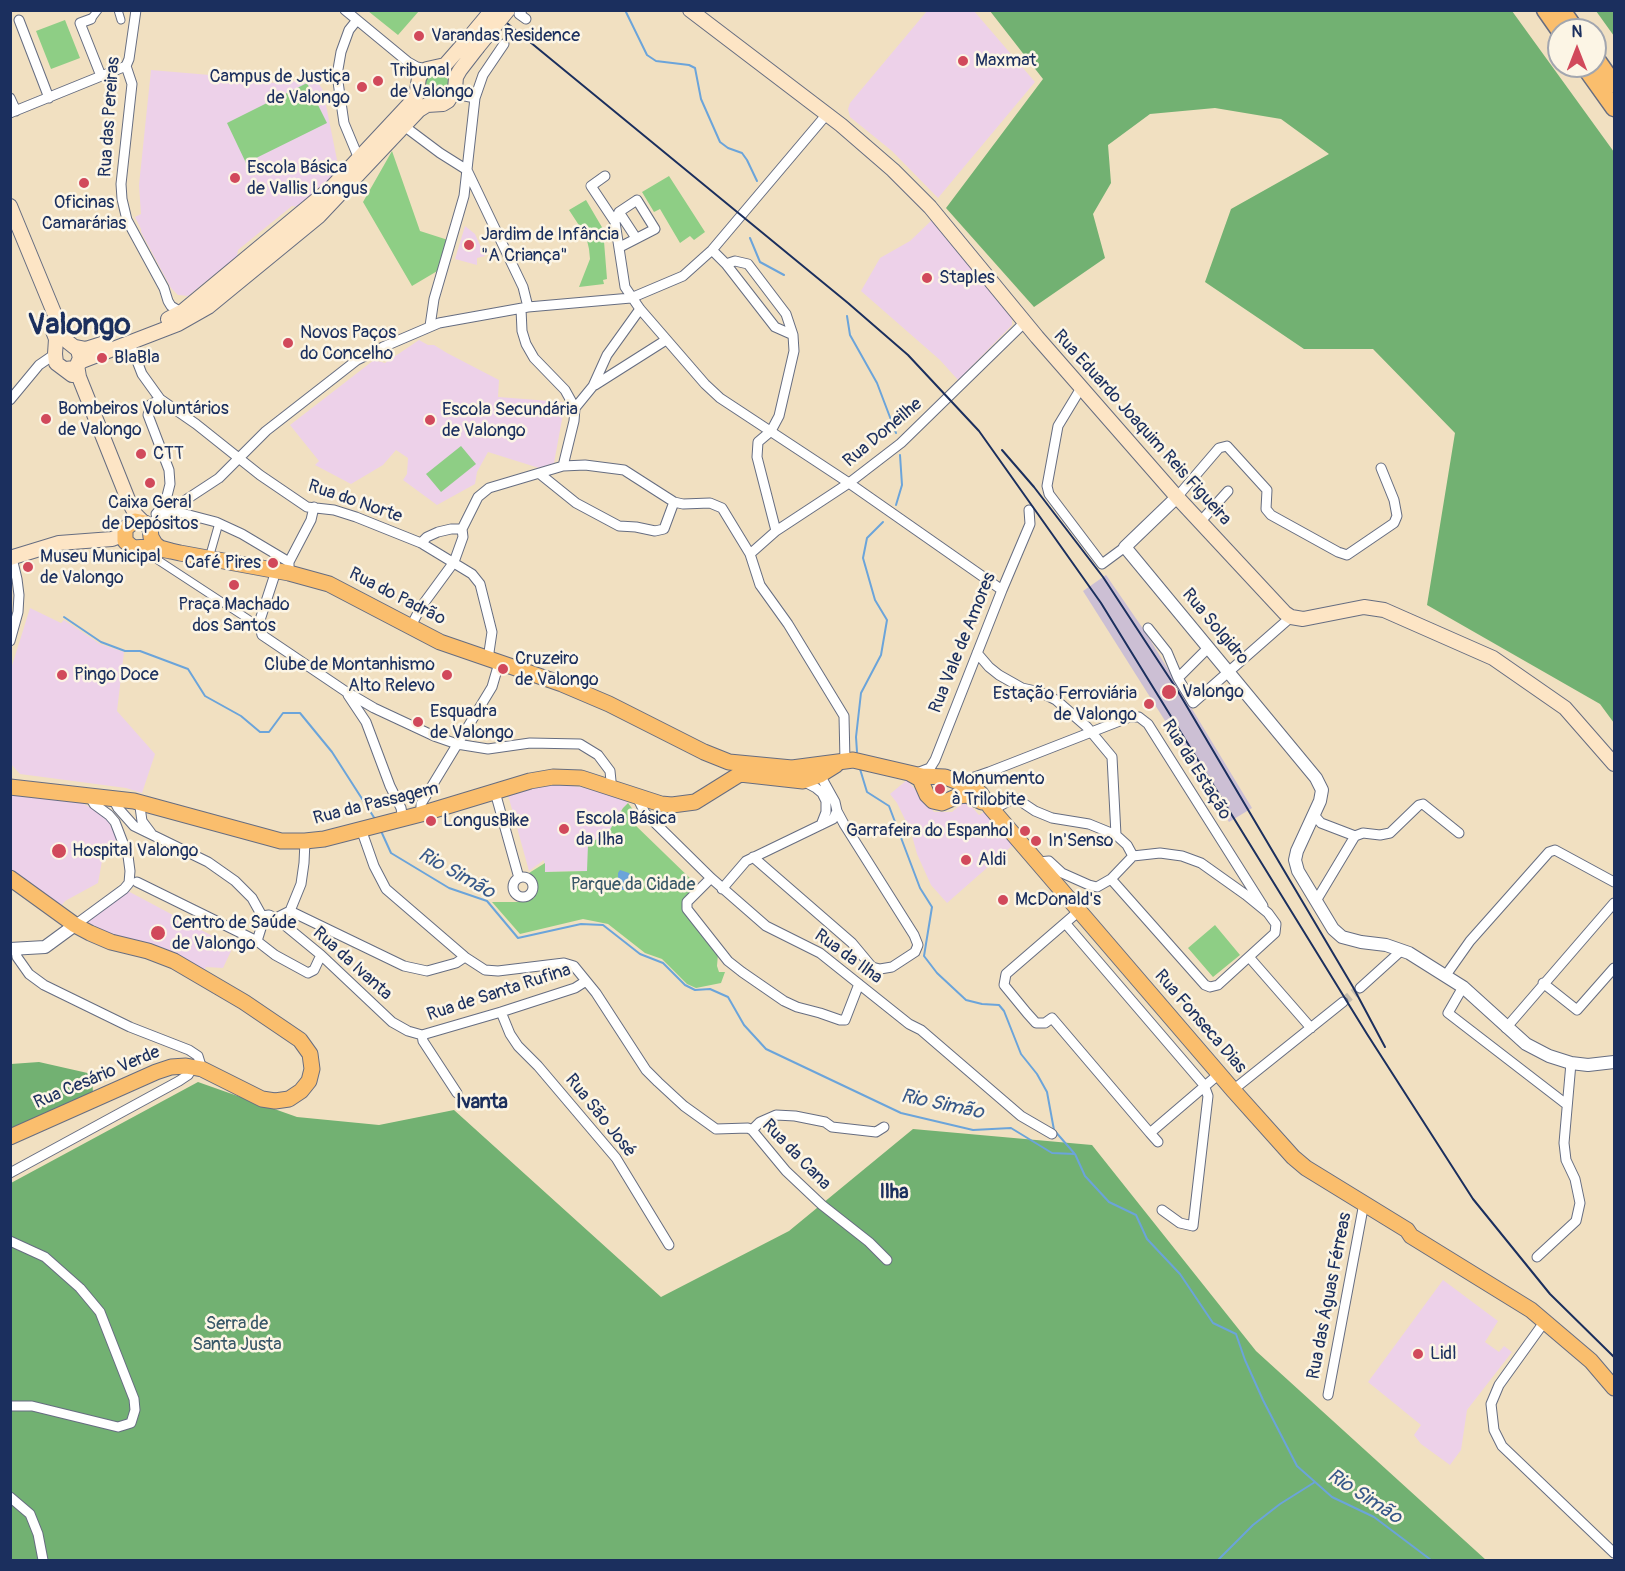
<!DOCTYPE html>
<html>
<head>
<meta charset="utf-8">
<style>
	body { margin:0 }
	#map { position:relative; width:1625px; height:1571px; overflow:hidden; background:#f1e0c1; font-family:Pangolin,sans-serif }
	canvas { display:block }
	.frame { position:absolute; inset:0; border:12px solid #1b2f5e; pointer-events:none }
	.north { position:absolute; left:1547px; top:18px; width:60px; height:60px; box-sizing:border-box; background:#fcf5e5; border:2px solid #a2a6af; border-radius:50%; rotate:0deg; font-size:16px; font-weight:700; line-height:24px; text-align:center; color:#1b2f5e }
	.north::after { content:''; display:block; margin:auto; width:21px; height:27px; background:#d1495b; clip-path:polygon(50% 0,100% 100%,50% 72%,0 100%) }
</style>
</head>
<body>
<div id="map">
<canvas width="1625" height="1571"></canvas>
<div class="frame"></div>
<div class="north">N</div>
</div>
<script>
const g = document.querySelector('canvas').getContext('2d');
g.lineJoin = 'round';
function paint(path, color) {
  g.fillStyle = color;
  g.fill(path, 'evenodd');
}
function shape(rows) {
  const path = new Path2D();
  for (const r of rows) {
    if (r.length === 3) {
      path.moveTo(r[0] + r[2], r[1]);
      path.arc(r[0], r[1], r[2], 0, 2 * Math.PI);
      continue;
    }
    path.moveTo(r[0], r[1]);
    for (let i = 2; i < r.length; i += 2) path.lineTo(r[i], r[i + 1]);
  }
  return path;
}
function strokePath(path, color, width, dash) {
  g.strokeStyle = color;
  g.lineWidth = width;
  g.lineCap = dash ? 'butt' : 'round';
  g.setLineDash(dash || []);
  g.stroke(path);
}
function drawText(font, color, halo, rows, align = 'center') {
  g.font = font + ' Pangolin,sans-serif';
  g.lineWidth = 5;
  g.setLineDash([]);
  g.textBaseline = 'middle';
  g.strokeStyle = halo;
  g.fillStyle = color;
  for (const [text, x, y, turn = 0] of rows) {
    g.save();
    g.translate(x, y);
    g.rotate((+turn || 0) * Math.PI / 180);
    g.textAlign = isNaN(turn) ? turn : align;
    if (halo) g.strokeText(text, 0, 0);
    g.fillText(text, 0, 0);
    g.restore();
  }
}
paint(shape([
	[927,11,974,11,1035,82,938,198,892,151,850,117,848,109,850,103],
	[151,70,245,78,264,83,291,82,314,77,323,90,339,170,301,207,292,206,238,250,237,256,188,296,178,295,171,288,141,232,141,229,135,217,141,214,139,185],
	[932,220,1010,313,1012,319,1012,325,958,380,940,360,861,291,880,258,910,241],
	[465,226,475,234,485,256,477,258,477,265,455,259],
	[419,340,428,345,434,345,447,353,499,380,498,397,563,402,563,414,554,463,539,468,488,452,477,472,475,484,437,505,403,480,407,474,408,458,396,450,383,465,351,484,315,465,319,461,290,425,374,360,385,363],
	[30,608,61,623,64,620,100,644,124,652,117,711,155,754,142,793,126,788,20,774,11,764,11,669],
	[907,780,934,812,952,812,966,800,979,815,984,812,1013,845,947,903,931,885,917,854,911,832,897,803,890,794],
	[560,784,593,789,624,799,628,803,623,808,608,833,588,844,588,871,545,872,544,860,529,871,508,795,544,786],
	[11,794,78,801,105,815,122,848,114,853,111,847,109,848,102,861,98,883,65,901,61,906,11,870],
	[126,890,233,947,223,968,206,967,204,971,175,954,143,942,115,936,85,921],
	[1443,1280,1498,1321,1485,1342,1499,1352,1504,1346,1512,1352,1467,1410,1461,1450,1450,1465,1421,1444,1414,1435,1421,1425,1368,1382]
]), '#edd1e9');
paint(shape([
	[1106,575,1146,633,1252,808,1229,822,1083,591]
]), '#ccbfd4');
paint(shape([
	[368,11,419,11,398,35],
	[65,20,80,58,51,69,36,31],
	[436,85,13],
	[307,83,327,123,246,163,227,123],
	[392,151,420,231,448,240,439,270,412,286,363,202],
	[669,176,705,232,694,240,690,236,680,243,660,209,654,212,642,192],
	[586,200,603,229,607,279,603,280,604,284,579,287,590,259,589,249,586,236,569,210],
	[461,446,476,464,441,492,426,474],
	[628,803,637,815,631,821,697,885,682,902,682,910,718,954,717,966,719,972,725,972,721,983,696,988,687,984,662,959,645,953,608,924,583,919,520,934,492,902,523,902,534,898,538,887,537,881,529,873,545,863,545,872,587,871,588,844,608,833,623,808],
	[1215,925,1240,955,1213,977,1188,948]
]), '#8ece85');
paint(shape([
	[990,11,1512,11,1614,152,1614,723,1600,704,1427,605,1455,433,1373,349,1304,349,1205,282,1231,209,1329,154,1281,119,1215,108,1150,114,1108,145,1111,183,1093,214,1105,258,1034,307,946,208,1043,79],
	[1596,11,1614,11,1614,36],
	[39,1062,92,1074,93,1094,11,1131,11,1064],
	[198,1082,297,1117,379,1125,454,1110,661,1297,789,1231,913,1129,1092,1145,1256,1351,1486,1560,11,1560,11,1183]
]), '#72b172');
paint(shape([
	[620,870,629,873,631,877,632,884,629,890,622,890,618,886,618,873]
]), '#6ba4da');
strokePath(shape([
	[625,10,647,55,656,61,689,65,695,68,701,99,720,142,728,148,742,153,747,160,757,181],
	[750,238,760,262,784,275],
	[847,316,850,335,877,383,896,433],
	[896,505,902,485,900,455],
	[64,617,101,642,125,651,140,651,188,669,205,696,241,716,260,732,269,732,283,713,300,713,332,752,375,819],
	[857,752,856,737,861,693,881,655,887,620,875,600,863,558,867,538,883,522],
	[860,769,867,792,889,806,920,888,932,907,924,956,937,973,966,1000,982,1004,999,1005,1004,1011,1021,1054,1037,1074,1047,1092,1054,1130,1074,1153],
	[381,831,391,853,449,888,487,901,518,938,581,924,603,925,640,954,663,963,685,985,695,990,710,989,728,997,744,1025,766,1049,901,1113,973,1130,1011,1128,1052,1153,1075,1154,1085,1176,1109,1202,1136,1215,1147,1239,1180,1274,1213,1323,1236,1334,1245,1360,1263,1400,1297,1466,1332,1497,1374,1517,1431,1560],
	[1218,1560,1253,1525,1280,1504,1315,1482]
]), '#6ba4da', 2);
strokePath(shape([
	[1343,1002,1360,988]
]), '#c6bdad', 9, [9, 4.5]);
const pedestrian = shape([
	[118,10,121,20],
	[91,19,98,10],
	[144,551,251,621,259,623],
	[209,558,219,523]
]);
const minor = shape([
	[136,10,129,59,126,66,132,84,121,184,122,199,127,220,164,288,168,301,171,306,181,312],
	[345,10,408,62,417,67,427,69],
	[522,10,519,14,526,19],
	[91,19,80,23,101,76],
	[19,20,49,98],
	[357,20,349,30,341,52,337,75,344,123,359,159],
	[452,96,460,95,475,98],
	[10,98,16,111],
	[10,113,126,66],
	[404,126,440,153,467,170,523,287,528,307],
	[605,176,591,186,615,222],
	[619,212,636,238],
	[620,247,655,229,637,200,619,212,615,222,625,287,640,309,705,384,720,398,849,483,1002,590],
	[712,250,726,264,775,327,793,335],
	[726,264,735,261,748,264,786,314,793,335,794,351,779,416,771,431,758,442,757,457,776,531],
	[521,309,522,331,526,344,534,358,565,390,575,408],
	[430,326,434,299,464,196,475,98,483,75,504,44],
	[130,343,142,374,160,399,196,424,260,475,307,507,334,510,356,517,421,543,472,574,480,584,492,632,488,659],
	[595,385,666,340],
	[1081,388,1058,426,1047,486,1049,494,1102,564,1125,547],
	[10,400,39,365,55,354],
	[563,466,585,465,624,470,674,502,683,504,710,503,722,508,750,554,760,585,788,624,844,716,845,761],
	[540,474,576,503,619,526,636,527,655,531,664,529,674,502],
	[1177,497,1219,448,1227,446,1267,490,1266,509,1271,515,1338,552,1347,555,1394,523,1397,516,1394,500,1381,468],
	[170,510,216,522,242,534,289,562],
	[156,514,165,504,170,484,169,470,148,415,150,405,160,399],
	[1200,522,1228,491],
	[150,528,155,520,219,478,266,431,334,378,357,360,383,347,439,323,528,307,631,298,683,276,712,250,827,114],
	[421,543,427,537,438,532,451,529,462,529],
	[750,554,776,531,849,483,901,443,1025,322],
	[289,568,289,562,311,520,314,507],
	[276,571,259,623,262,635,345,691,374,708,434,736,457,744,488,749,530,743,580,744,598,755,610,771,611,781,610,786],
	[410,628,421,607,454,562,463,537,462,529,478,497,489,488,563,466,574,421,575,408,593,386,607,355,640,309],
	[1148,628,1167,652,1178,678,1193,703,1291,617],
	[10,641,18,612,19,595,17,579,12,558],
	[977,653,989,667,999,675,1022,688,1040,692,1056,700,1087,727,1112,757,1116,835,1127,845,1133,856],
	[1178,678,1208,648],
	[348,695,366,722,390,786,401,808,403,819],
	[917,773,930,768,935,760,1002,590,1030,524,1029,510],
	[803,781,816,788,822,793,826,801,826,812,821,825],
	[960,782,989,772,1130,717,1139,717,1148,724,1263,906],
	[495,792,519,878],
	[112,797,118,808,134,826,208,862,235,881,252,898,262,916,262,925,257,941],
	[637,797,645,813,711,878,766,926,820,953,909,1024,921,1030,1021,1116,1052,1134],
	[135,801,140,807,142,821,151,833],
	[992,810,1011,800,1017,799,1035,811,1052,818,1089,824,1116,835],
	[421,814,421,804,492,687,499,663],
	[1314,815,1321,823,1355,836,1363,833,1380,835,1390,833,1419,805,1423,804,1459,833],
	[361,829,374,866,386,889,465,957,485,970,498,971,564,963,574,966,596,993,646,1070,658,1082,684,1106,716,1129,748,1128,752,1130,786,1171,822,1205,869,1242,887,1260],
	[753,857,852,943,872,967,880,969,892,967,915,952,918,945,914,935,844,824,837,811,835,802,820,775],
	[1038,862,1049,861,1062,873,1089,885,1097,887,1111,879,1133,856,1160,853,1182,856,1201,863,1246,895,1268,913,1276,924,1275,933,1218,985,1210,987,1205,985,1111,879],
	[523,887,10],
	[711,878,687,902,687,909,728,961,742,972,784,1001,797,1007,820,1013,840,1020,845,1020,859,984],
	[137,882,257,941,275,955,308,973,314,970,321,955],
	[722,889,746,861,833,819,837,811],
	[1316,901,1355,836],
	[290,911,404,966,427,971,456,963,465,957],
	[1079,911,1006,974,1004,985,1027,1013,1036,1023,1045,1023,1052,1018,1150,1133,1219,1074],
	[262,916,269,915,276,918,321,955,392,1022,408,1031,422,1035,501,1012,575,988,586,981],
	[276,918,290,911,301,884,304,863,305,841],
	[1066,924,1204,1085,1208,1096,1193,1226,1180,1223,1162,1210],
	[75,925,124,889,129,883,130,871,128,856,115,822,109,815,94,804,88,794],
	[16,949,17,957,29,974,44,985,130,1027,189,1050,198,1056,202,1069],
	[1249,957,1311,1028],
	[1446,975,1470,941,1549,852,1555,850,1614,882],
	[1543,983,1577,1010,1614,968],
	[1463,987,1448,1013,1566,1104],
	[1360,988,1402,950],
	[501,1012,510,1034,518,1046,538,1066,616,1158,669,1245],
	[1506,1028,1614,903],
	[422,1035,423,1041,457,1093],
	[1233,1090,1343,1002],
	[752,1130,760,1122,776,1115,795,1116,825,1122,832,1127,876,1132,884,1127],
	[1150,1133,1158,1142],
	[10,1173,179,1081,188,1075,193,1067],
	[10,1241,45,1257,80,1288,100,1312,134,1399,135,1410,131,1423,118,1427,32,1406,10,1406],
	[1537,1257,1576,1221,1580,1203,1575,1179,1566,1160,1564,1143,1571,1063],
	[1545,1321,1499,1385,1491,1404,1494,1430,1502,1446,1614,1553],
	[1328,1395,1364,1203],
	[10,1497,30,1514,38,1534,43,1560]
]);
const tertiary = shape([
	[1177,497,1125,547,1316,778,1322,790,1320,801,1297,851,1295,860,1298,871,1333,929,1342,937,1361,942,1386,945,1409,953,1463,987,1526,1044,1549,1056,1571,1063,1588,1065,1614,1062],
	[10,949,45,947,75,925]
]);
const secondary = shape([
	[690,10,841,125,893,170,930,207,1037,337,1177,497,1285,613,1291,617,1303,619,1364,607,1384,610,1493,658,1565,708,1614,764],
	[10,206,62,332,68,342,78,350,80,358,77,365,79,377,129,502,136,515,142,521],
	[168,319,183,311,331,188,416,97,419,78,422,73,427,69,445,65,467,40],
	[51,326,56,339,55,354,56,363,72,375],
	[76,347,86,349,105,343],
	[66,369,74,368,82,361,178,324,208,307,319,216,419,110,427,105,443,104,448,101,455,90,456,77,460,70,477,48],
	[10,558,59,543,112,539,117,537,125,531]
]);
const primary = shape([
	[171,551,160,548,155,544,151,537,150,528,145,523,135,521,127,527,125,531,125,541,133,548,149,547,171,551,180,553,289,573,329,584,440,642,562,684,609,704,704,752,729,762,792,768,853,760,922,776,945,777,974,788,981,794,990,807,1233,1090,1293,1157,1306,1168,1407,1230,1411,1236,1531,1310,1591,1361,1614,1388],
	[911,774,920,779,927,795,933,801,942,803,958,796,967,795,982,802],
	[10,787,134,801,281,841,305,841,324,839,421,814,530,781,553,777,581,778,661,804,672,805,695,802,740,774,803,781,820,775,836,765],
	[10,878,75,925,90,933,111,942,148,951,174,961,244,1002,300,1040,310,1054,312,1069,309,1081,301,1091,289,1099,275,1101,262,1099,202,1069,186,1066,171,1067,156,1072,10,1137]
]);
const motorway = shape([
	[1545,10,1559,30],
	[1562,10,1576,30],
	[1595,57,1614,84],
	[1584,66,1614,108]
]);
strokePath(pedestrian, '#666d81', 9);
strokePath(minor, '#666d81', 11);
strokePath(tertiary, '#666d81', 14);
strokePath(secondary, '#666d81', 16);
strokePath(primary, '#666d81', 17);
strokePath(motorway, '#666d81', 19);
strokePath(pedestrian, '#fff', 7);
strokePath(minor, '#fff', 9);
strokePath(tertiary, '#fff', 12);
strokePath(secondary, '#fde5c5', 14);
strokePath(primary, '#fabe6d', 15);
strokePath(motorway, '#fabe6d', 16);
strokePath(shape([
	[491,10,848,303,908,355,979,431,1101,603,1367,1034,1473,1199,1550,1294,1614,1357],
	[1002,450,1034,487,1103,577,1176,688,1353,987,1385,1047]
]), '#1b2f5e', 2);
const secondaryBridge = shape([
	[467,40,492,10],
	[477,48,508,10]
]);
strokePath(secondaryBridge, '#666d81', 16, []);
strokePath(secondaryBridge, '#fde5c5', 14);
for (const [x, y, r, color] of [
	[419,36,6,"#d1495b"],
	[963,61,6,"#d1495b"],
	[378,81,6,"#d1495b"],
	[362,87,6,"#d1495b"],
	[235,178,6,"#d1495b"],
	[84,183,6,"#d1495b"],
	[469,245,6,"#d1495b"],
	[927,278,6,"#d1495b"],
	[288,343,6,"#d1495b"],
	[102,358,6,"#d1495b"],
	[46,419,6,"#d1495b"],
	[430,420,6,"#d1495b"],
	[141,454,6,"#d1495b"],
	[150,483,6,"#d1495b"],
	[273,563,6,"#d1495b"],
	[28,567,6,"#d1495b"],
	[234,585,6,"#d1495b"],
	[503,669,6,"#d1495b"],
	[62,675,6,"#d1495b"],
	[447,675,6,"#d1495b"],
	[1169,692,8,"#d1495b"],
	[1149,704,6,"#d1495b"],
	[418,722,6,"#d1495b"],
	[940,789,6,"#d1495b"],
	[431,821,6,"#d1495b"],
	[564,829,6,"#d1495b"],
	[1025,831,6,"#d1495b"],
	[1036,841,6,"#d1495b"],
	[59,851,8,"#d1495b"],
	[966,860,6,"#d1495b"],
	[1003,900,6,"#d1495b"],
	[158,933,8,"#d1495b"],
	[1418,1354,6,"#d1495b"]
]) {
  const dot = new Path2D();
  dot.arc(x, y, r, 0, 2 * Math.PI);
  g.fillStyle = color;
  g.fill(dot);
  strokePath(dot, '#fcf5e5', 2);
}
drawText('18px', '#1b2f5e', '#fcf5e5', [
	["Varandas Residence",431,36],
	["Maxmat",975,61],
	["Tribunal",390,71],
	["de Valongo",390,92],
	["Campus de Justiça",350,77,"right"],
	["de Valongo",350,98,"right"],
	["Escola Básica",247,168],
	["de Vallis Longus",247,189],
	["Oficinas",84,203,"center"],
	["Camarárias",84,224,"center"],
	["Jardim de Infância",481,235],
	["\"A Criança\"",481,256],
	["Staples",939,278],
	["Novos Paços",300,333],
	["do Concelho",300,354],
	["BlaBla",114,358],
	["Bombeiros Voluntários",58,409],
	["de Valongo",58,430],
	["Escola Secundária",442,410],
	["de Valongo",442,431],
	["CTT",153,454],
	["Caixa Geral",150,503,"center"],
	["de Depósitos",150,524,"center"],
	["Museu Municipal",40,557],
	["de Valongo",40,578],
	["Café Pires",261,563,"right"],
	["Praça Machado",234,605,"center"],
	["dos Santos",234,626,"center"],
	["Cruzeiro",515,659],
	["de Valongo",515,680],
	["Clube de Montanhismo",435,665,"right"],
	["Alto Relevo",435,686,"right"],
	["Pingo Doce",74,675],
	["Valongo",1182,692],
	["Estação Ferroviária",1137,694,"right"],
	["de Valongo",1137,715,"right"],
	["Esquadra",430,712],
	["de Valongo",430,733],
	["Monumento",952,779],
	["à Trilobite",952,800],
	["Escola Básica",576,819],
	["da Ilha",576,840],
	["LongusBike",443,821],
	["Garrafeira do Espanhol",1013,831,"right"],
	["In'Senso",1048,841],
	["Hospital Valongo",72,851],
	["Aldi",978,860],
	["McDonald's",1015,900],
	["Centro de Saúde",172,923],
	["de Valongo",172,944],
	["Lidl",1430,1354]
], 'left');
drawText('18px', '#1b2f5e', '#fcf5e5', [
	["Rua das Pereiras",110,117,-86],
	["Rua Eduardo Joaquim Reis Figueira",1142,428,48],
	["Rua Doneilhe",883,433,-40],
	["Rua do Norte",355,502,19],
	["Rua do Padrão",397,597,27],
	["Rua Solgidro",1215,627,50],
	["Rua Vale de Amores",963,643,-68],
	["Rua da Estação",1196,770,58],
	["Rua da Passagem",376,804,-14],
	["Rua da Ilha",848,957,36],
	["Rua da Ivanta",352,964,42],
	["Rua de Santa Rufina",499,993,-18],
	["Rua Fonseca Dias",1200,1022,49],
	["Rua Cesário Verde",97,1078,-23],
	["Rua São José",600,1116,51],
	["Rua da Cana",796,1155,46],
	["Rua das Águas Férreas",1330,1296,-79]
]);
drawText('18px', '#385768', '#fcf5e5', [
	["Parque da Cidade",633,885],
	["Serra de",237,1324],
	["Santa Justa",237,1345]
]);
drawText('italic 20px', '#375889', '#fcf5e5', [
	["Rio Simão",456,874,29],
	["Rio Simão",942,1105,12],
	["Rio Simão",1364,1497,33]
]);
drawText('bold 20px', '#1b2f5e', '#fcf5e5', [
	["Ivanta",482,1103],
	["Ilha",894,1193]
]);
drawText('bold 30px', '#1b2f5e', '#fcf5e5', [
	["Valongo",79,326]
]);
</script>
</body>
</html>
